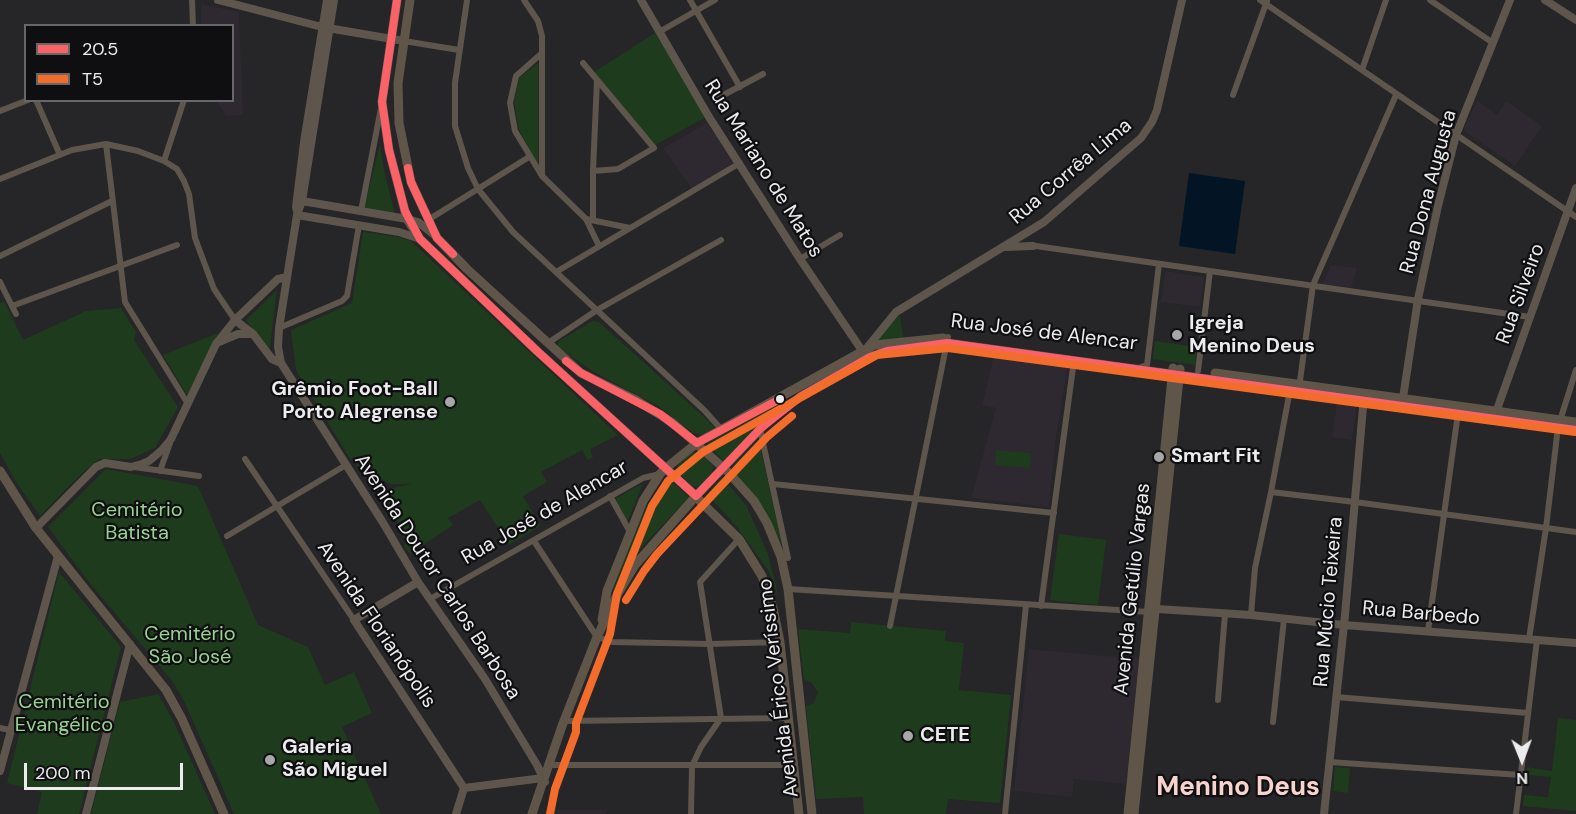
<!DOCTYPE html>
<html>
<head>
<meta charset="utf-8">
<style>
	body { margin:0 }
	#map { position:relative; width:1576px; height:814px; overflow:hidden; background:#262527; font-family:"DM Sans",sans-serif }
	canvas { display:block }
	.legend { position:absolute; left:24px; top:24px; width:210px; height:78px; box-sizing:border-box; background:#0f0e10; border:2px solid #676668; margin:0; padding:8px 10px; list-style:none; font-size:18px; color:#ecebed }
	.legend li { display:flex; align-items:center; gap:12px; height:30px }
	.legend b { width:30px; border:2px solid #676668 }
	.north { position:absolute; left:1492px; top:730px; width:60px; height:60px; -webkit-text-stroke:4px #0f0e10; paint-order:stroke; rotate:179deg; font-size:16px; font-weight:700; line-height:24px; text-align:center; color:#ecebed }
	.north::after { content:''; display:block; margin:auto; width:21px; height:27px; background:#ecebed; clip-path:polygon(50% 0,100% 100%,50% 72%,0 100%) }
	.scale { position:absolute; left:24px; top:763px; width:159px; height:27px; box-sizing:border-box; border:3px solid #ecebed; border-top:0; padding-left:8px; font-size:18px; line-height:21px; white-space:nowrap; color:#ecebed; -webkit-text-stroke:4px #0f0e10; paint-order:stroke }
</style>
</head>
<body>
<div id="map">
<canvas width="1576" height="814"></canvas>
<ul class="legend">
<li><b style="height:8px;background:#fa6267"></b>20.5</li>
<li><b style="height:8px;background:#f36c2b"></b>T5</li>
</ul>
<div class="north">N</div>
<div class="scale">200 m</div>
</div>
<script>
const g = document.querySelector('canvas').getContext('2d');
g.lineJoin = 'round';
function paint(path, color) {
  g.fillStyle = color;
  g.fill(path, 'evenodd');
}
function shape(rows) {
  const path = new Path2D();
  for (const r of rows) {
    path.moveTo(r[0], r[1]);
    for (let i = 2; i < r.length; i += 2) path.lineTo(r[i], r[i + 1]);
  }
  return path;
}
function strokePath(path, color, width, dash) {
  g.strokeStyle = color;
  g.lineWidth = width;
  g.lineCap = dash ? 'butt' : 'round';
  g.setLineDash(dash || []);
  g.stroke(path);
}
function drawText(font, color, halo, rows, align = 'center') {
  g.font = font + ' "DM Sans",sans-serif';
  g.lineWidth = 4.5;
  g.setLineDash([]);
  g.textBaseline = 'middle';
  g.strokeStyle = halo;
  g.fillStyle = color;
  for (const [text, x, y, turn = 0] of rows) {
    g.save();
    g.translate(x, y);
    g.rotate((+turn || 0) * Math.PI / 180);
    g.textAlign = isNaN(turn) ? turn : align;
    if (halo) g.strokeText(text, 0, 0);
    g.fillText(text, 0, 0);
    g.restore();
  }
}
paint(shape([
	[201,4,239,12,243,115,226,116,216,101,232,100,232,26,201,25],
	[1477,100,1497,115,1506,101,1542,126,1515,166,1463,130],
	[707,123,734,163,692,189,663,148],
	[1331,265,1357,268,1351,288,1322,284],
	[1165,271,1204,277,1200,307,1161,302],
	[994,355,1068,365,1056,436,1049,507,971,498,996,408,982,405],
	[1337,403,1357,406,1352,440,1332,437],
	[1029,649,1139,659,1126,784,1074,779,1072,797,1014,791],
	[547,809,606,810,606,814,546,814]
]), '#2e2831');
paint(shape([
	[655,33,706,117,655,145,594,72],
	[538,63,538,165,519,130,514,102,519,78],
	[380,144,384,171,395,214,364,209],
	[363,232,399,237,411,241,618,435,590,449,593,457,588,460,582,450,541,472,547,482,523,496,540,526,509,545,480,500,448,518,453,525,410,554,404,547,405,540,383,490,412,484,391,484,361,470,349,457,296,370,291,330,352,303],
	[277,290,270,347,266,348,246,320],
	[4,301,23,340,86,311,121,308,136,332,134,340,178,407,155,448,130,459,99,459,80,475,40,516,16,482,0,453,0,303],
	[900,315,903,338,873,342],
	[593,321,599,322,714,426,713,428,703,435,693,433,658,406,592,371,557,346,559,341],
	[218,333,187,395,163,355],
	[1155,341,1197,347,1195,365,1153,359],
	[780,401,783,401,783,403,724,461,706,444],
	[756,442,759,442,782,545,769,522,734,472,735,463],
	[996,450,1031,453,1030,468,995,465],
	[692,452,701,454,713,466,712,473,701,485,696,487,692,486,678,472,677,468,679,463],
	[106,469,198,486,258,625,308,647,325,685,354,672,372,713,342,727,381,814,234,814,184,701,172,681,88,581,48,527],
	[667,477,689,497,642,547,613,595,613,590,634,534,647,505],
	[722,477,746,505,768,554,779,598,768,570,737,527,707,494],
	[643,483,627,523,623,525,610,502],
	[1059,534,1106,540,1098,605,1050,600],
	[59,572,121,647,79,814,37,814,42,792,7,783],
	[851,622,946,631,945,641,964,643,959,690,1011,695,1000,803,948,799,946,814,864,814,863,797,816,799,806,706,814,703,818,692,811,682,804,680,798,629,850,633],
	[158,694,174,722,215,814,91,814,120,702],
	[1558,718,1576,720,1576,811,1523,806,1524,795,1548,797,1551,777,1527,775,1527,767,1552,771],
	[1335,767,1350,768,1348,793,1333,791]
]), '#1f3b1d');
paint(shape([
	[1189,173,1245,181,1235,254,1179,246]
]), '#031524');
strokePath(shape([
	[192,0,193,26],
	[467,0,455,83,455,126,468,168,478,189,513,232,704,410,722,430],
	[524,0,538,21,542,36,542,176],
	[690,0,740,87],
	[1260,0,1576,217],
	[1430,0,1493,43],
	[659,32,715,0],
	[404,41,459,50],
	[542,53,516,76,510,103,515,131,542,176,586,219,630,228],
	[583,63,654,148,618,169,593,171],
	[1362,70,1386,0],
	[1233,95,1267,1],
	[716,99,763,74],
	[36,100,60,155],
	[0,111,28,100],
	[106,144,125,302,188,404],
	[164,161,184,100],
	[0,179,72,150,106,144,138,151,164,161,177,169,184,181,189,194,195,238,214,289,235,320],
	[361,211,381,108],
	[586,219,599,246],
	[428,220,529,157],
	[593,220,593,171,597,80],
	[1029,245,1530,317],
	[0,256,112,201],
	[800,259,840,235],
	[556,272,740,163],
	[0,282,16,314],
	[12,306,177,245],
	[279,328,342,301,347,296,359,225],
	[548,343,597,310,721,240],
	[1138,368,1147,365,1159,264],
	[1198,371,1210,271],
	[1299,388,1313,285,1396,95],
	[760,429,788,558],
	[245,459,354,620],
	[134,467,199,476],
	[160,471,170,443],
	[773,484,1054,513],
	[1271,492,1355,502,1576,532],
	[610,496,630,532],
	[227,536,346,465],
	[534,541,597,637,612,642,710,644,780,642],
	[788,589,1149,612],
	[430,599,643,478,660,474],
	[1041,606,1074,360],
	[1251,615,1255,568,1271,492,1290,390],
	[890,626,948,337],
	[1428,631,1458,413],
	[1529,639,1546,528,1558,427,1576,370],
	[1336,697,1528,713],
	[1218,700,1225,614],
	[566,721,788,718],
	[1273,722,1284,619],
	[0,728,10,730],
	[1329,762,1521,775],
	[552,765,794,765],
	[691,814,692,766,701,747,721,718,700,582,739,539],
	[1005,814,1026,605],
	[1516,814,1537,640]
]), '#5e554c', 6);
strokePath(shape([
	[218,0,322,27,404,41],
	[334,0,302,201,297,215,279,328,278,347,281,363,382,521,418,582,485,679,537,765,545,782],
	[641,0,709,117,800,259,863,352],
	[1545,0,1576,20],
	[302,201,407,219,418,222,437,237],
	[297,212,296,207,304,142,327,0],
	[297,215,399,232,420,239],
	[1006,247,1033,246],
	[235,320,253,334,272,359,281,363],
	[219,342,238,334,252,334],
	[866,349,896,312,1044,222,1141,138,1152,122,1157,110,1182,0],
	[1403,398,1418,299,1438,206,1456,135,1510,0],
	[1495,415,1576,188],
	[36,528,96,467,105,463,131,467,142,464,149,461,162,450,171,439,216,344,235,320,278,279,287,277],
	[418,582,354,620,464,788],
	[1157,609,1251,615,1344,625,1576,643],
	[0,771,58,556],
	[464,788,543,778],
	[86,814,130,644],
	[456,814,464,788],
	[1324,814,1345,615,1364,396]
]), '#5e554c', 8);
strokePath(shape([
	[397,0,382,102,389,150,407,219,420,239,537,351,696,496,701,502,739,539,762,576,773,608,780,642,799,814],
	[410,0,398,83,399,123,411,182,437,238,467,269,581,373,636,400,673,423,728,472,754,501,767,523,781,557,788,589,812,814],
	[1215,373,1576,422],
	[0,471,36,528,166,690,182,719,224,814],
	[602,620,607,591,643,501,660,474,666,468,697,443,874,345,943,338],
	[532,814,562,726,597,637,617,595,635,565,696,496,767,422,800,397,870,357,887,351,947,343,1576,430],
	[1128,814,1173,368],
	[1134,814,1180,369]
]), '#605549', 9);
strokePath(shape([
	[397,0,382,102,389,150,405,211,420,239,537,351,696,496,760,429,800,397,870,357,887,351,947,343,1576,430],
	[408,168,411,182,437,238,453,254],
	[566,361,581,373,660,414,697,443,780,399]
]), '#fa6267', 8);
strokePath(shape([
	[626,600,644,571,657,554,767,437,792,416],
	[550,814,555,789,576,732,576,723,610,634,617,594,652,506,668,481,703,452,877,355,948,348,1575,432]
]), '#f36c2b', 8);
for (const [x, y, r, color] of [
	[1177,335,6,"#a7a6a8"],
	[780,399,5,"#ecebed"],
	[450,402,6,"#a7a6a8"],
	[1159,457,6,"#a7a6a8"],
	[908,736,6,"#a7a6a8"],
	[270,760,6,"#a7a6a8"]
]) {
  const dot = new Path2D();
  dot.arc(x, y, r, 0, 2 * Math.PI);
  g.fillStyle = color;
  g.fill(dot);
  strokePath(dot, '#0f0e10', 2);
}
drawText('20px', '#ecebed', '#0f0e10', [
	["Rua Mariano de Matos",763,169,58],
	["Rua Corrêa Lima",1071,172,-40],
	["Rua Dona Augusta",1429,192,-75],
	["Rua Silveiro",1521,294,-70],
	["Rua José de Alencar",1044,333,7],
	["Rua José de Alencar",545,513,-30],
	["Avenida Doutor Carlos Barbosa",437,577,57],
	["Avenida Getúlio Vargas",1133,589,-84],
	["Rua Múcio Teixeira",1329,602,-85],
	["Rua Barbedo",1421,614,5],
	["Avenida Florianópolis",376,625,56],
	["Avenida Érico Veríssimo",779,688,-97]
]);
drawText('bold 20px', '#ecebed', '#0f0e10', [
	["Igreja",1189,324],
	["Menino Deus",1189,347],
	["Grêmio Foot-Ball",438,390,"right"],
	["Porto Alegrense",438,413,"right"],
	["Smart Fit",1171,457],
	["CETE",920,736],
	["Galeria",282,748],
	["São Miguel",282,771]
], 'left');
drawText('20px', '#98d392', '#0f0e10', [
	["Cemitério",137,511],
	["Batista",137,534],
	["Cemitério",190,635],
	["São José",190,658],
	["Cemitério",64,703],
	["Evangélico",64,726]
]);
drawText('bold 26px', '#f6d3cc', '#0f0e10', [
	["Menino Deus",1238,788]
]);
</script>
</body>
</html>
